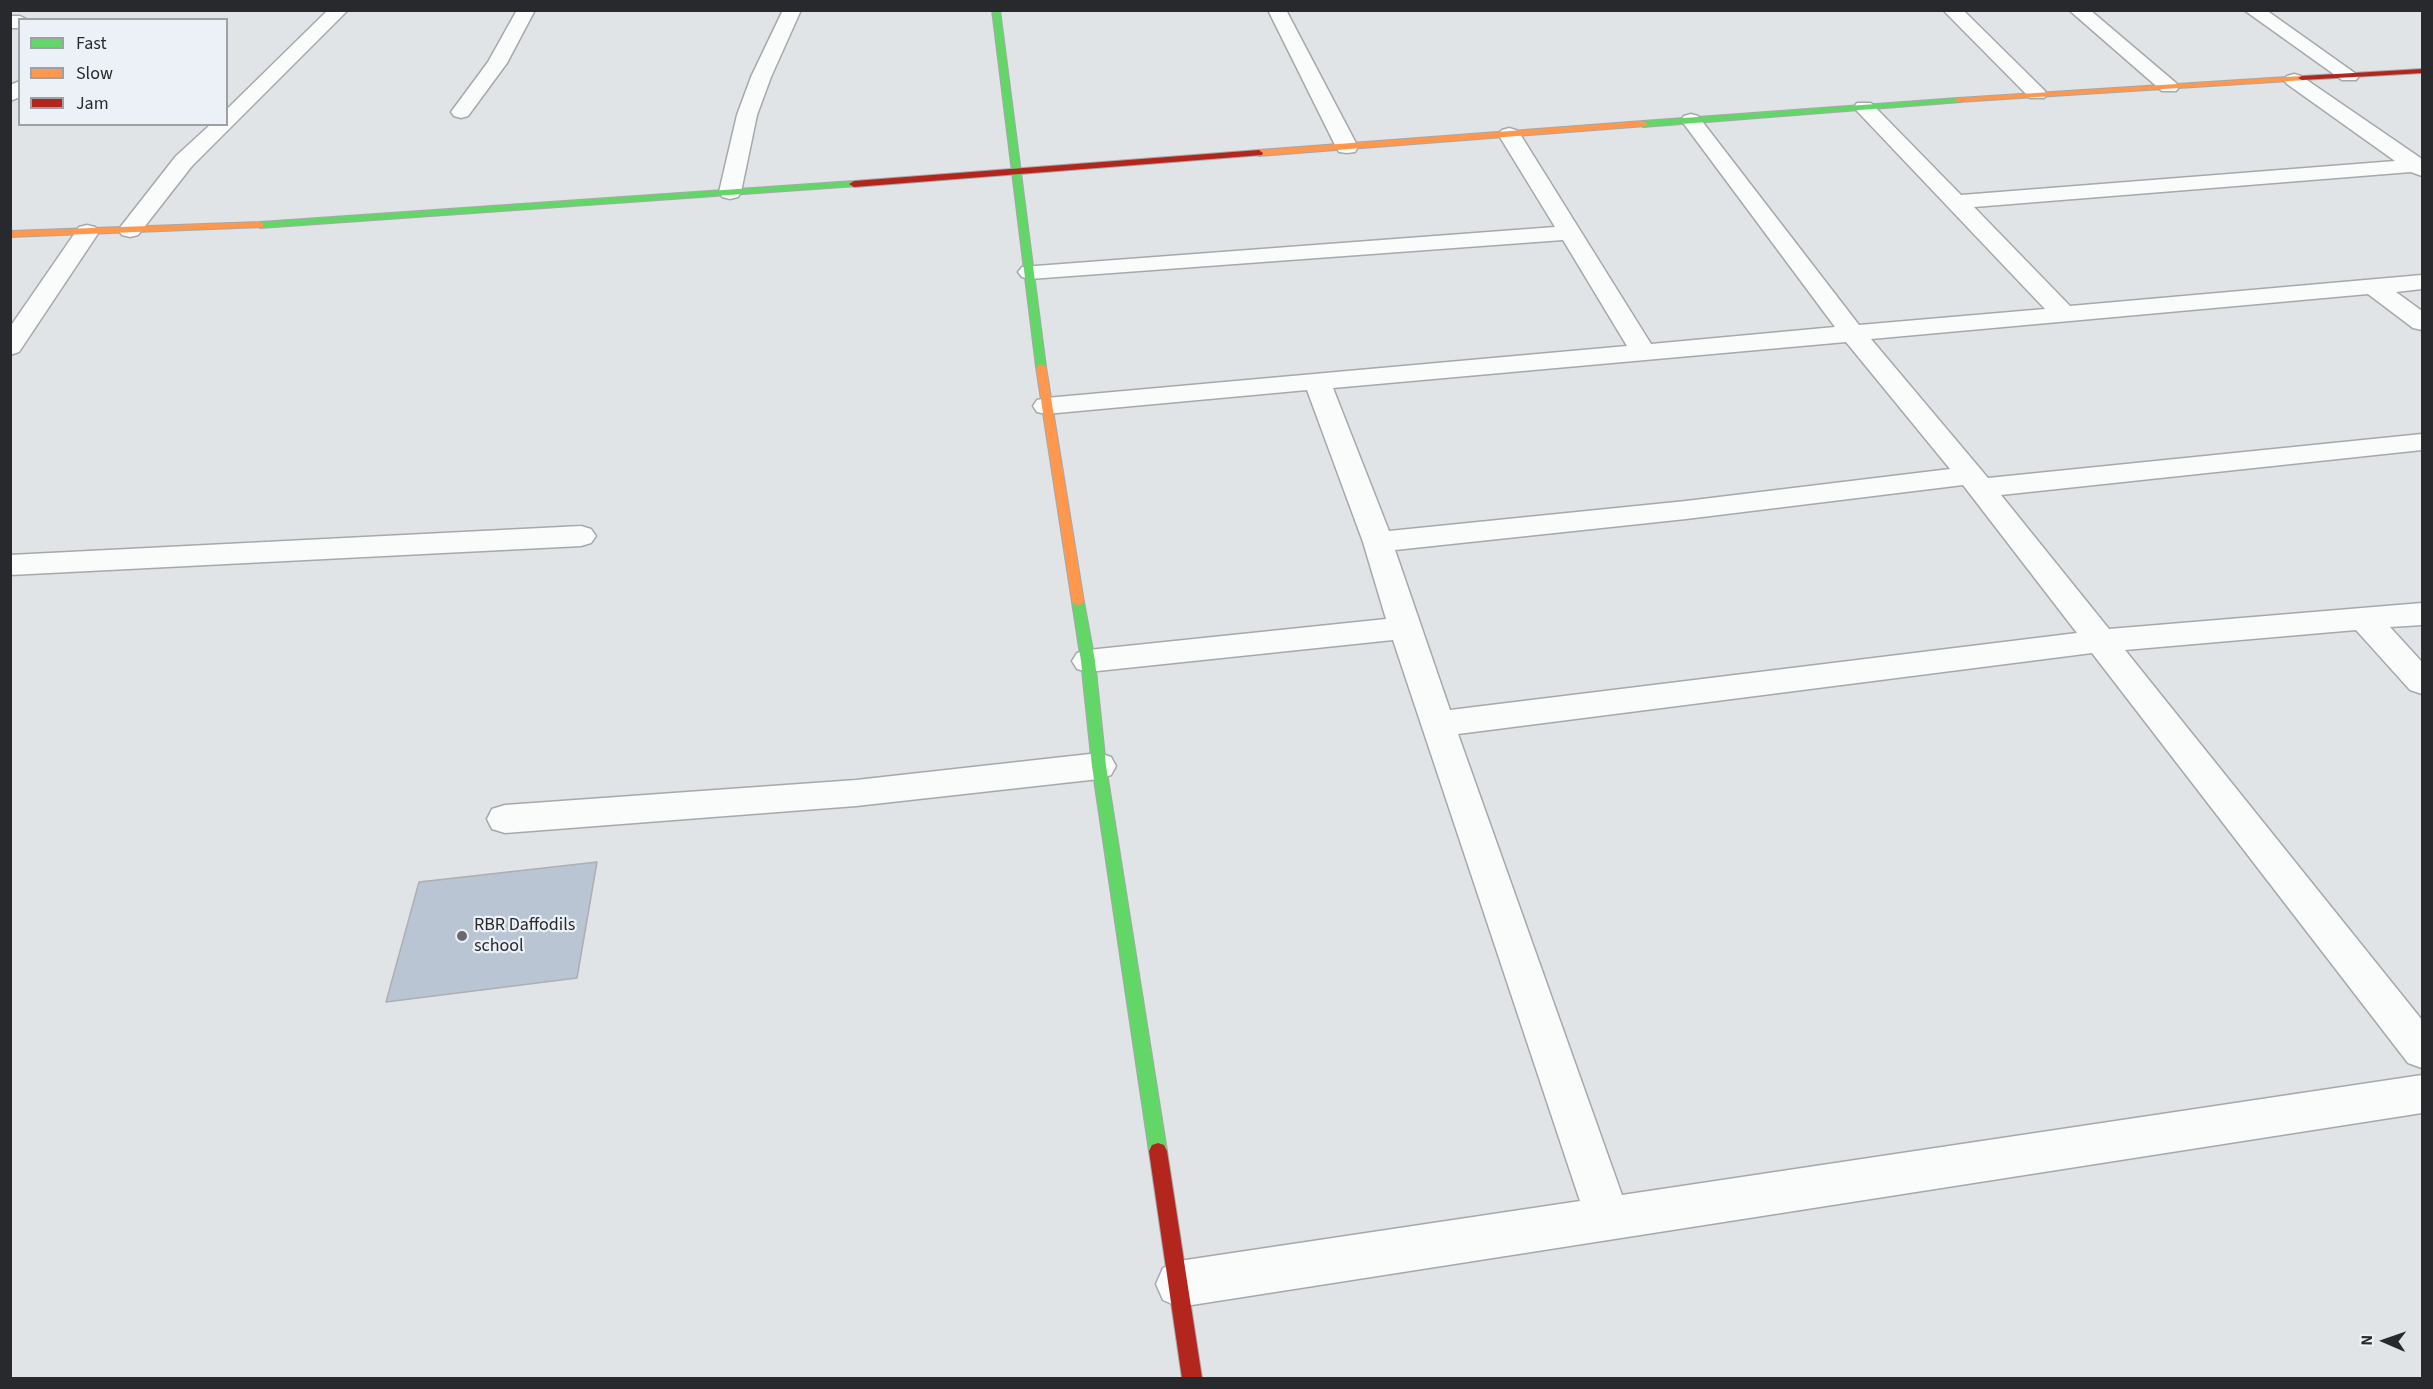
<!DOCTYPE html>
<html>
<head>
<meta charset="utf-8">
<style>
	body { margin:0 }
	#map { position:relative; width:2433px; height:1389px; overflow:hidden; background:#e1e4e7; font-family:"Source Sans 3",sans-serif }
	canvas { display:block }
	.frame { position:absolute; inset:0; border:12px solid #27292c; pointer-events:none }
	.legend { position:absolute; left:18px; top:18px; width:210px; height:108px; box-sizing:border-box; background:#ebf1f7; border:2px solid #9da1a6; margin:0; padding:8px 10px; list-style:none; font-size:18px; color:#27292c }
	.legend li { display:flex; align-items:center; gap:12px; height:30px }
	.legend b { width:30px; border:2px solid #9da1a6 }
	.north { position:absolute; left:2355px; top:1311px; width:60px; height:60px; -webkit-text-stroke:4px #ebf1f7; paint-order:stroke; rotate:272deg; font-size:16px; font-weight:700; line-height:24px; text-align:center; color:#27292c }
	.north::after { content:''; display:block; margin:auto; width:21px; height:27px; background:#27292c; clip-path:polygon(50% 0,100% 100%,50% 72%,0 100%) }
</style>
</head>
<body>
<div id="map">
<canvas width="2433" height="1389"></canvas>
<div class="frame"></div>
<ul class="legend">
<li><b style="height:8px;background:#63d668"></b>Fast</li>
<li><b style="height:8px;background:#ff974d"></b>Slow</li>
<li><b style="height:8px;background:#b3261e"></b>Jam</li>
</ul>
<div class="north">N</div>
</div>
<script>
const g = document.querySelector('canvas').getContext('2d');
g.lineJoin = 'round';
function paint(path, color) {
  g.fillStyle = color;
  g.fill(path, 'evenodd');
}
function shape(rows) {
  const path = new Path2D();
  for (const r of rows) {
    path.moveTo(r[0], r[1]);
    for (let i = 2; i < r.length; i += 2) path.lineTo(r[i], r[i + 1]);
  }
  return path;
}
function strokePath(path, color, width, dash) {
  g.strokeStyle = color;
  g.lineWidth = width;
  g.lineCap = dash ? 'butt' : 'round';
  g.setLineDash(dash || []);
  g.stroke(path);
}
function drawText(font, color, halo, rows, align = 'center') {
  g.font = font + ' "Source Sans 3",sans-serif';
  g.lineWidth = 4.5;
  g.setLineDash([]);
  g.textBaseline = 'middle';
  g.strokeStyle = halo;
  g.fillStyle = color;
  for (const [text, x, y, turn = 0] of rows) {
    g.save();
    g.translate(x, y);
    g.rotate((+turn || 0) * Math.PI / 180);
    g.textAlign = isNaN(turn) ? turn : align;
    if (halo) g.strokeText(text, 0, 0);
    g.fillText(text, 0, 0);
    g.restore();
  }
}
const building = shape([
	[597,862,577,978,386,1002,419,882,597,862]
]);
paint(building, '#b9c5d2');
strokePath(building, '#adafb2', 1.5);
const street = shape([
	[328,10,348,10,192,166,138,235,130,237,122,235,118,230,122,225,176,156,211,124,226,124,226,110,328,10],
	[517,10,535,10,507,63,468,116,461,118,454,116,451,112,488,62,517,10],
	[783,10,801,10,771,77,757,115,741,192,738,197,730,199,722,197,719,192,737,115,751,77,783,10],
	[1268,10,1286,10,1358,147,1355,152,1347,153,1339,152,1336,147,1268,10],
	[1943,10,1963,10,2044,90,2047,94,2044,98,2030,98,1943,10],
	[2069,10,2090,10,2176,83,2179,87,2176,91,2162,91,2069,10],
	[2244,10,2266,10,2359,76,2356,80,2342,80,2244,10],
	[10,16,20,16,28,20,20,20,20,28,10,28,10,16],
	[2294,74,2301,76,2422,159,2422,176,2411,172,1974,207,2070,306,2422,275,2422,289,2396,292,2422,311,2422,330,2413,328,2368,294,1871,339,1988,478,2422,434,2422,450,2001,495,2109,629,2422,603,2422,625,2390,627,2422,662,2422,694,2410,690,2356,630,2125,650,2422,1020,2422,1068,2408,1063,2092,653,1458,734,1622,1195,2422,1075,2422,1113,1179,1307,1163,1300,1156,1284,1163,1268,1179,1261,1580,1201,1393,640,1088,672,1077,669,1072,661,1077,653,1088,650,1386,619,1363,542,1307,390,1046,414,1037,412,1033,406,1037,400,1046,398,1627,346,1563,240,1030,279,1022,277,1018,272,1022,267,1555,227,1498,134,1502,130,1509,128,1516,130,1520,134,1651,344,1835,327,1681,120,1684,116,1691,114,1698,116,1859,325,2045,309,1857,111,1854,107,1857,103,1871,103,1961,195,2395,161,2287,84,2284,80,2287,76,2294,74],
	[1846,342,1950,469,1686,501,1389,531,1333,388,1846,342],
	[1963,485,2077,633,1450,710,1395,550,1686,519,1963,485],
	[20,81,20,97,10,101,10,85,20,81],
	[87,225,95,227,99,232,19,352,10,355,10,327,79,227,87,225],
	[581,526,591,529,596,536,591,543,581,546,10,575,10,555,581,526],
	[1099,753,1111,757,1116,766,1111,775,1099,779,856,806,505,833,492,829,487,819,492,809,505,805,856,780,1099,753]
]);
const fast = shape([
	[992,10,1000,10,1046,367,1041,370,1036,367,992,10],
	[1958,98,1961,98,1961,102,1643,127,1639,124,1643,121,1958,98],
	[854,181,857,182,857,186,260,228,255,225,260,222,854,181],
	[1078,598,1084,602,1095,661,1106,766,1167,1151,1164,1157,1158,1159,1152,1157,1149,1151,1092,766,1081,661,1072,602,1078,598]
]);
const slow = shape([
	[2302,76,2306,78,2305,80,1958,102,1954,100,1958,98,2302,76],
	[1643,121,1647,124,1646,126,1259,156,1255,153,1259,150,1643,121],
	[260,222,263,223,263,227,10,237,10,231,260,222],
	[1041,364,1046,367,1084,602,1078,606,1072,602,1036,367,1041,364]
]);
const jam = shape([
	[2422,69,2422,73,2302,80,2298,78,2302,76,2422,69],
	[1259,150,1263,153,1262,155,854,187,849,184,854,181,1259,150],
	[1158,1143,1164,1145,1167,1151,1202,1378,1182,1378,1149,1151,1152,1145,1158,1143]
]);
strokePath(street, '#a6a8aa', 3);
strokePath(fast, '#a6a8aa', 2);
strokePath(slow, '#a6a8aa', 2);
strokePath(jam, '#a6a8aa', 2);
paint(street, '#fafbfb');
paint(fast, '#63d668');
paint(slow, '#ff974d');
paint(jam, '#b3261e');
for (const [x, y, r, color] of [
	[462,936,6,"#686a6d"]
]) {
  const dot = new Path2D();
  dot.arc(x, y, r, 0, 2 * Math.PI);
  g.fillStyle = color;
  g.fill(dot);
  strokePath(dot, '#ebf1f7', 2);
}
drawText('18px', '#27292c', '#ebf1f7', [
	["RBR Daffodils",474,926],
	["school",474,947]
], 'left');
</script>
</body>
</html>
